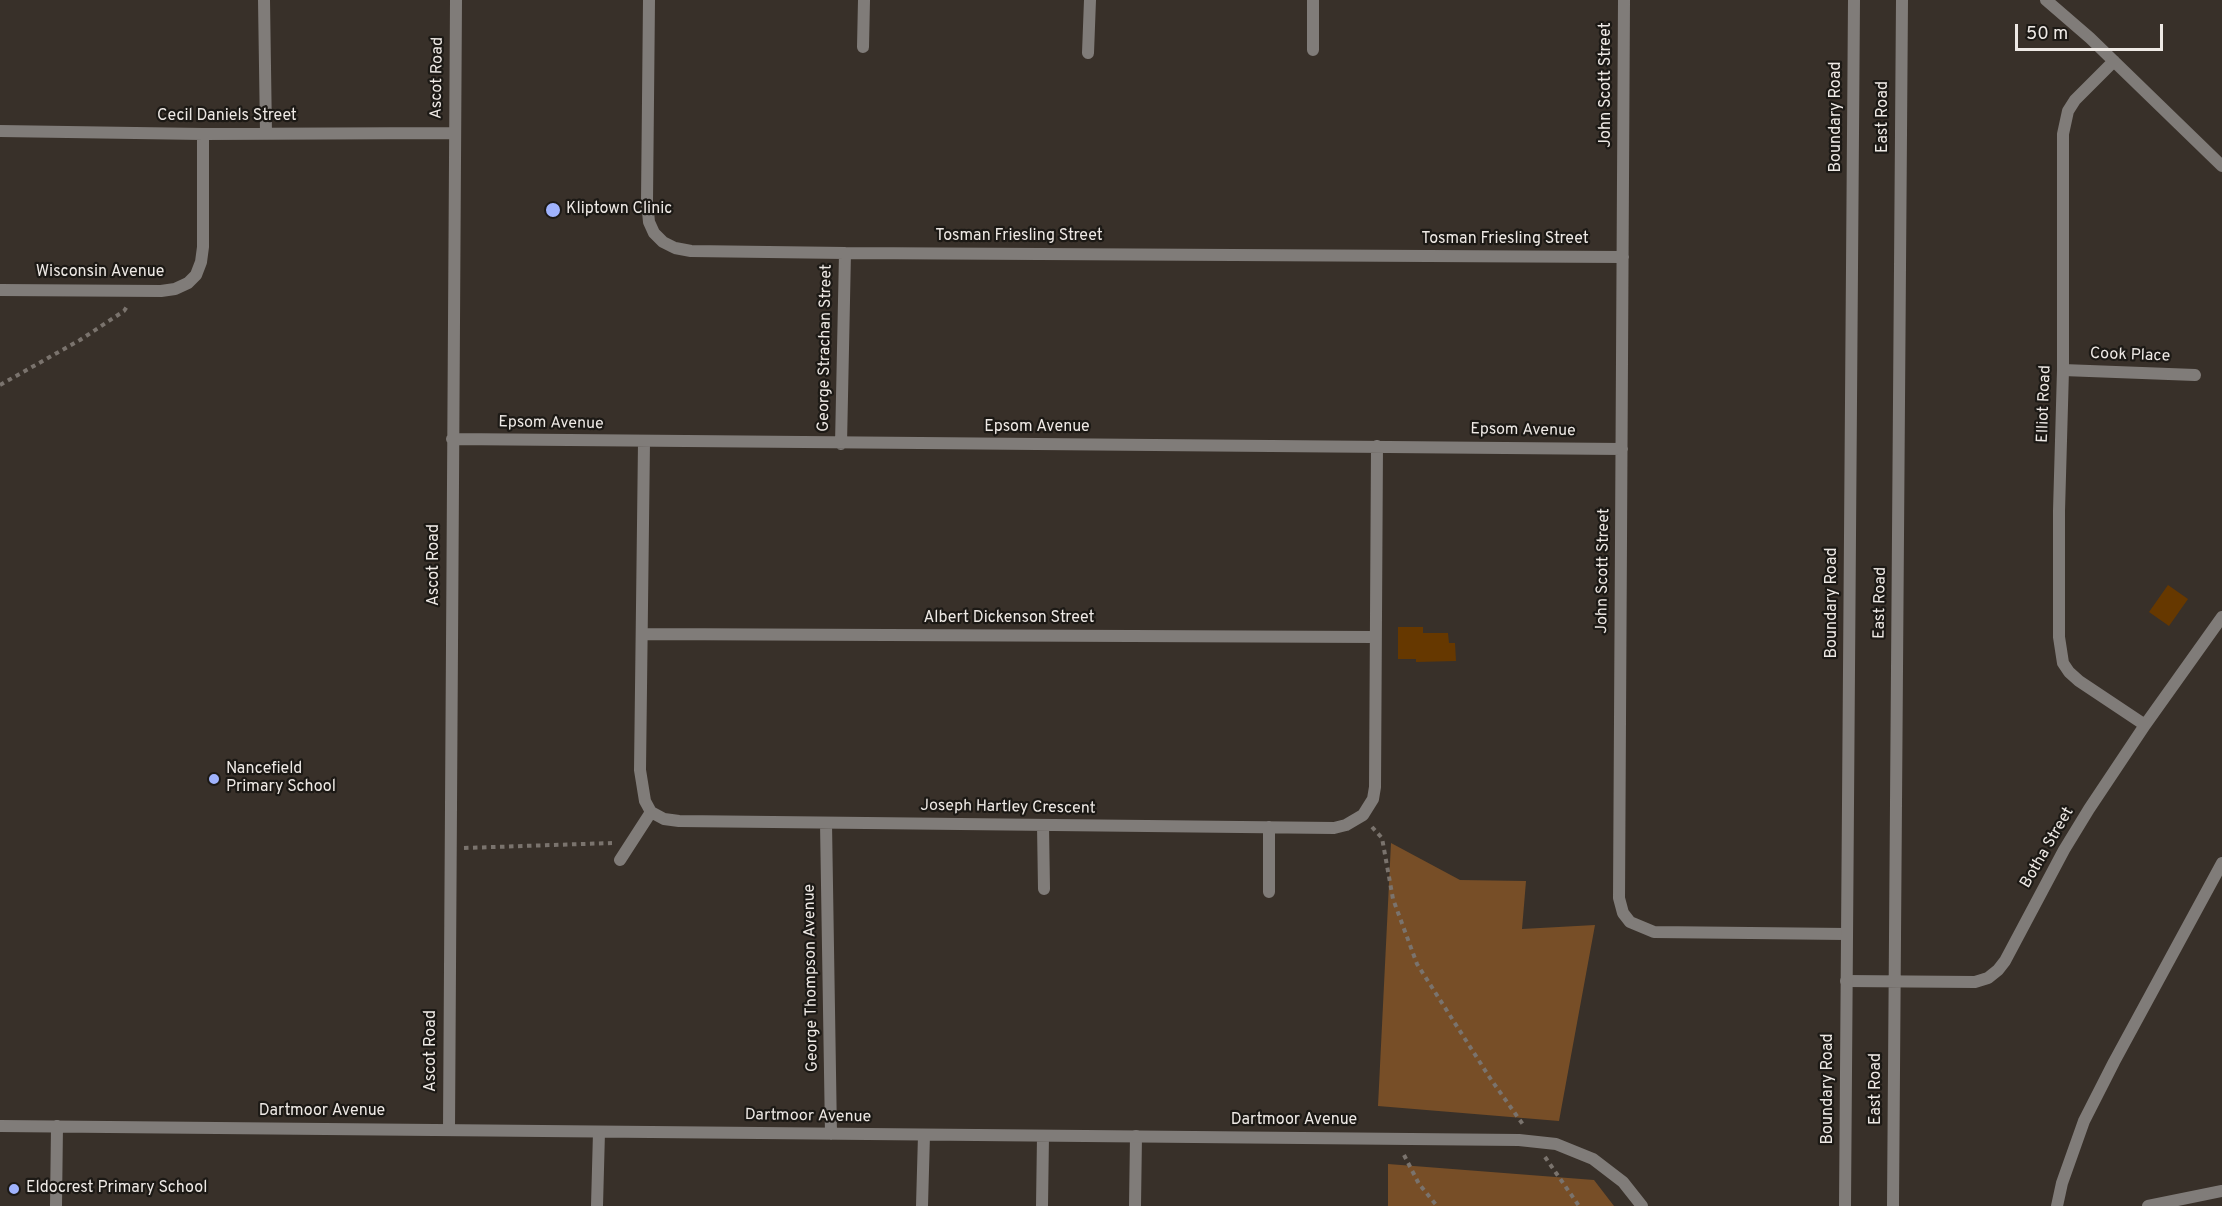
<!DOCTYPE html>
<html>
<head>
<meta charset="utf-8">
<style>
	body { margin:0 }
	#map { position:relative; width:2222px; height:1206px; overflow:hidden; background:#383029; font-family:Overpass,sans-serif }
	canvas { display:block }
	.scale { position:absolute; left:2015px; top:24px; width:148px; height:27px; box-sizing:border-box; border:3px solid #eee9e5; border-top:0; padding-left:8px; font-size:18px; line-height:21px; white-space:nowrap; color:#eee9e5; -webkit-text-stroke:4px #1c1915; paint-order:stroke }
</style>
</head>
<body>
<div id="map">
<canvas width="2222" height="1206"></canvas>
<div class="scale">50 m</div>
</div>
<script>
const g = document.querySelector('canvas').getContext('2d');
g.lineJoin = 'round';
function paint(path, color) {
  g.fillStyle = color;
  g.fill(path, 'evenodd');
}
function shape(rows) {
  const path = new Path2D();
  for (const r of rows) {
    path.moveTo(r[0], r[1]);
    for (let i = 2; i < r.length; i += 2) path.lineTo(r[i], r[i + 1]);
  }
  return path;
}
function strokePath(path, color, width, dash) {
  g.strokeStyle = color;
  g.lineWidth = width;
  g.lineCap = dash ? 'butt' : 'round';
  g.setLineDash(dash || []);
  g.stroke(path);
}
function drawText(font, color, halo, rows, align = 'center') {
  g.font = font + ' Overpass,sans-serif';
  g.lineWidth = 4.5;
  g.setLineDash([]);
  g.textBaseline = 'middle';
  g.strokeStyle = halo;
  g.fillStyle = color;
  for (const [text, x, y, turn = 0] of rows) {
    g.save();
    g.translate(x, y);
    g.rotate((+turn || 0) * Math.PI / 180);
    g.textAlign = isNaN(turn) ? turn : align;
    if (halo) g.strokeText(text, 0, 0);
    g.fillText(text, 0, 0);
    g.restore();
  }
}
paint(shape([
	[1391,843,1460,880,1526,881,1522,929,1595,925,1559,1121,1378,1106],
	[1388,1164,1594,1180,1614,1206,1388,1206]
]), '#774e27');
paint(shape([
	[2168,585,2188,599,2169,626,2149,612],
	[1398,627,1423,627,1423,633,1448,633,1449,643,1455,643,1456,661,1416,662,1416,659,1398,659]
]), '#663800');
strokePath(shape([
	[0,385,80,340,124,311,128,305],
	[1372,827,1382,838,1393,899,1417,964,1490,1078,1524,1126],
	[464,848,612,843],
	[1404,1155,1419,1184,1437,1206],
	[1545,1157,1579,1206]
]), '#7a736d', 4, [4.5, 4.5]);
strokePath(shape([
	[1135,1206,1136,1136]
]), '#807c79', 12);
strokePath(shape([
	[264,0,266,133],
	[649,0,647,201,649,222,654,233,663,242,675,248,691,251,845,253,1623,257],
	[1313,0,1313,50],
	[1624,0,1619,898,1623,913,1630,922,1654,932,1846,934],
	[2046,0,2090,38,2222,166],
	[863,47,864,0],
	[1088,53,1090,0],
	[2114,61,2075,100,2068,111,2063,134,2063,370,2059,511,2059,637,2063,663,2069,672,2079,681,2145,725],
	[0,131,203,134,454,133],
	[0,290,161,291,175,289,188,283,196,275,201,262,203,247,203,134],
	[2063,370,2195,375],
	[452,439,1622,449],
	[644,442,640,770,645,801,651,812,664,819,679,821,1334,828,1346,825,1363,815,1373,799,1375,787,1377,446],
	[841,444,845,253],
	[643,634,1375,637],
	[826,823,831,1134],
	[1043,825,1044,889],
	[620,860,651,812],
	[1269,892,1269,827],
	[1846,981,1975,982,1988,978,1998,970,2005,961,2064,850,2089,809,2145,725,2222,617],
	[0,1126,1519,1140,1556,1144,1593,1159,1623,1182,1642,1206],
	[449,1129,456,0],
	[56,1206,57,1126],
	[597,1206,599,1132],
	[922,1206,924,1135],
	[1042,1206,1043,1136],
	[1893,1206,1902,0],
	[2057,1206,2062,1183,2084,1121,2114,1062,2222,863],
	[2148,1206,2222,1191]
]), '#807c79', 12);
strokePath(shape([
	[1845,1206,1854,0]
]), '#807c79', 12);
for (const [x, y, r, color] of [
	[553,210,8,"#a0b3fd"],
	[214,779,6,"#a0b3fd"],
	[14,1189,6,"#a0b3fd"]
]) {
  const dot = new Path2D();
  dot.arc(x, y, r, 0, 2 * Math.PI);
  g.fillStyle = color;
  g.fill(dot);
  strokePath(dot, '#1c1915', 2);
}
drawText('16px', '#eee9e5', '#1c1915', [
	["Ascot Road",438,78,-89],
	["John Scott Street",1607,85,-90],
	["Cecil Daniels Street",227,117],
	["Boundary Road",1837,117,-90],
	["East Road",1884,117,-90],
	["Tosman Friesling Street",1019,237],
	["Tosman Friesling Street",1505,240],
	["Wisconsin Avenue",100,273],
	["George Strachan Street",826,348,-89],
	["Cook Place",2130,356,2],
	["Elliot Road",2045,404,-88],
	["Epsom Avenue",551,424,1],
	["Epsom Avenue",1037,428],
	["Epsom Avenue",1523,431,1],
	["Ascot Road",435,565,-90],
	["John Scott Street",1604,571,-89],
	["Boundary Road",1833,603,-90],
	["East Road",1881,603,-89],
	["Albert Dickenson Street",1009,619],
	["Joseph Hartley Crescent",1008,808,1],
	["Botha Street",2048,848,-60],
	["George Thompson Avenue",812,978,-91],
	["Ascot Road",432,1051,-90],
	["Boundary Road",1829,1089,-90],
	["East Road",1877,1089,-90],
	["Dartmoor Avenue",322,1112],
	["Dartmoor Avenue",808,1117,1],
	["Dartmoor Avenue",1294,1121]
]);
drawText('16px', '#eee9e5', '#1c1915', [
	["Kliptown Clinic",566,210],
	["Nancefield",226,770],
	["Primary School",226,788],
	["Eldocrest Primary School",26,1189]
], 'left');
</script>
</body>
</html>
